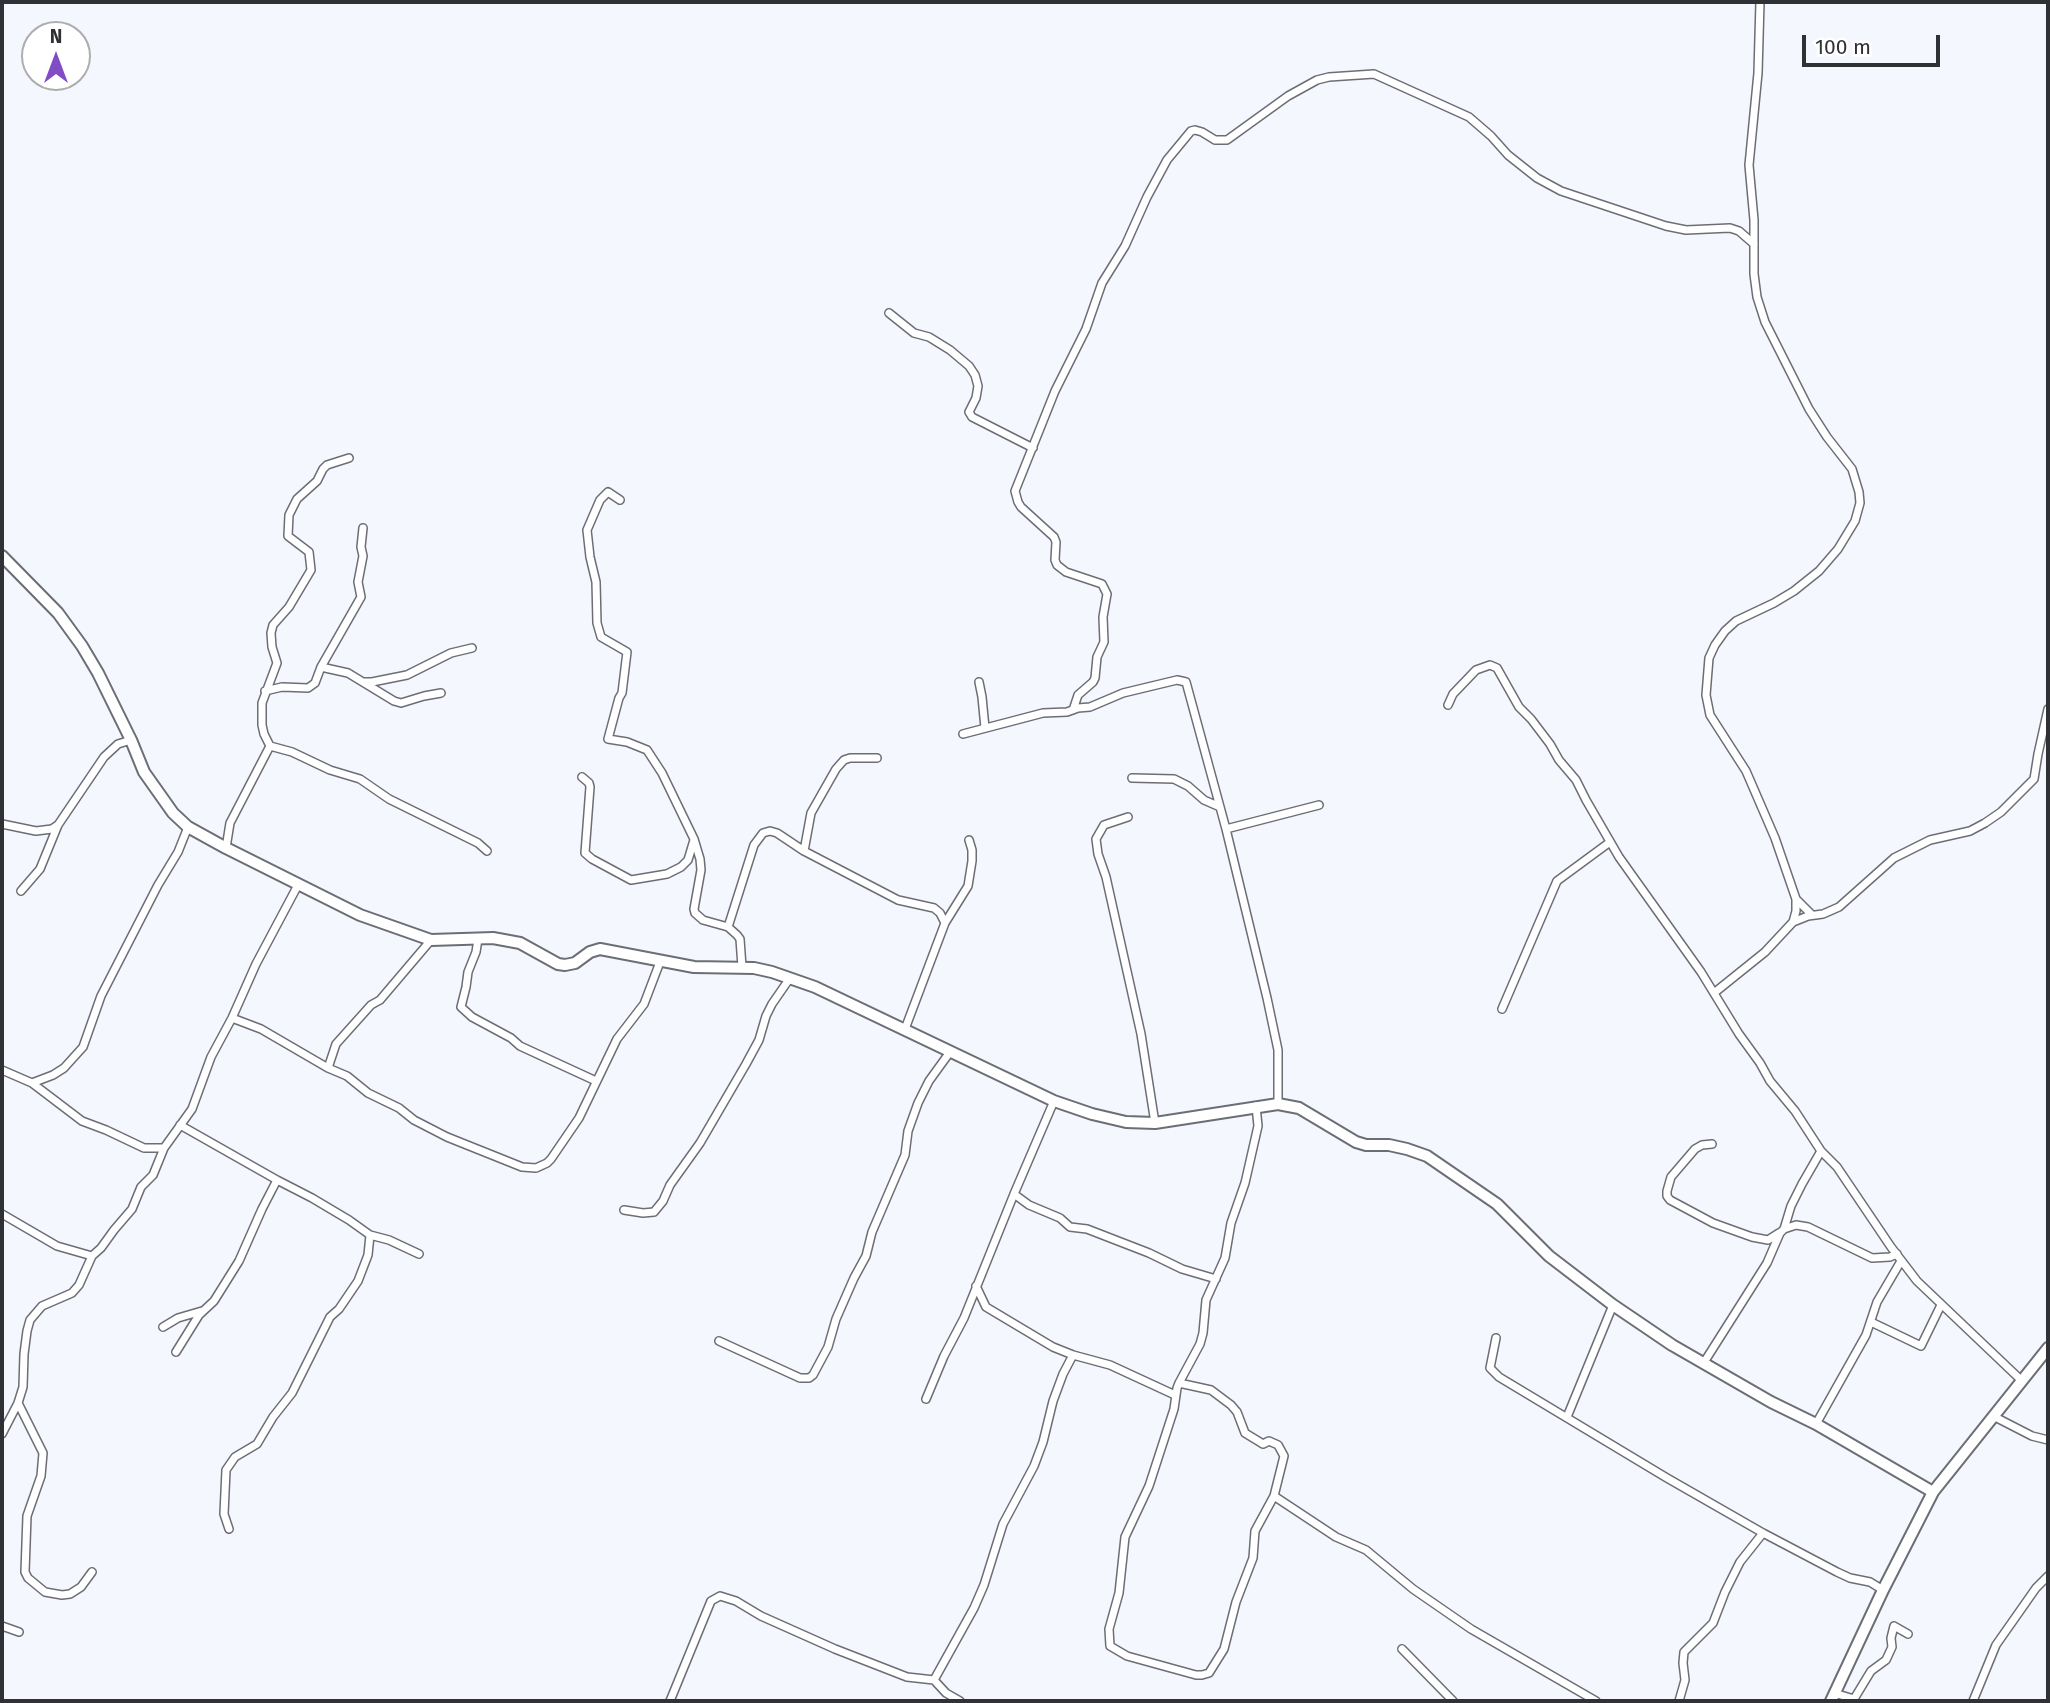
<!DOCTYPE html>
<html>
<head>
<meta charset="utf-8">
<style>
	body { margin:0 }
	#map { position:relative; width:2050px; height:1703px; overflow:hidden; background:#f5f7fe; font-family:"Fira Sans",sans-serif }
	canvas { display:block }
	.frame { position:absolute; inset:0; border:4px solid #303135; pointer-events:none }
	.north { position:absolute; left:21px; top:21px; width:70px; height:70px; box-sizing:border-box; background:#fff; border:2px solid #acadae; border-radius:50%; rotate:0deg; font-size:19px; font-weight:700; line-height:28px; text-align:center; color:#303135 }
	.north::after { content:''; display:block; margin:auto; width:24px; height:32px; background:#824cc4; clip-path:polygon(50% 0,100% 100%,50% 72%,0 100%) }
	.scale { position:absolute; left:1802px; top:35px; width:138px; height:32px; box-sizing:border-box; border:4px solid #303135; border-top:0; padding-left:9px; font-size:21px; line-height:24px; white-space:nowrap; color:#303135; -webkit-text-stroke:5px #fff; paint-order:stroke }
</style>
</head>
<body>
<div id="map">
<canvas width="2050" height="1703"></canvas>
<div class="frame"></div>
<div class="north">N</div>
<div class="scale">100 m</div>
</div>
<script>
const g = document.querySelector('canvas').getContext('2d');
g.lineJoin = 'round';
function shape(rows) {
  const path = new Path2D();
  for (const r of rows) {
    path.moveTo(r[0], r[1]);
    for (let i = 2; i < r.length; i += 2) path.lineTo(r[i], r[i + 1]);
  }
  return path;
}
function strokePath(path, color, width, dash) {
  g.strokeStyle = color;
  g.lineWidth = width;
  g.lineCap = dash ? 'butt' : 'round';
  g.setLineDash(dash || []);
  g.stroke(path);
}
const street = shape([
	[1760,2,1758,73,1749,165,1754,220,1754,274,1757,297,1765,322,1809,409,1827,437,1852,469,1859,492,1860,503,1855,521,1838,549,1819,571,1794,591,1774,603,1736,621,1725,631,1715,645,1709,658,1706,695,1710,715,1746,771,1775,838,1796,899,1796,911,1793,922],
	[889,313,914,333,929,337,950,350,969,366,975,375,978,386,976,398,969,412,972,417,1033,448],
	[349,458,327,465,323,469,317,481,297,499,289,515,288,536,309,552,311,570,289,607,273,625,271,633,272,647,277,663,262,703,262,725,264,734,270,746,292,752,330,770,360,779,389,799,478,843,487,851],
	[620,500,608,492,600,500,587,530,590,557,596,582,597,623,601,637,627,652,622,693,619,698,608,739,627,742,647,750,662,773,694,839,700,859,701,870,694,909,695,913,703,920,728,927,737,935,740,939,742,967],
	[321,667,348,673,394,701,401,703,424,696,441,693],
	[365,682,372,682,407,675,451,653,472,648],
	[979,682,982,697,985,728],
	[265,691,282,687,308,688,315,683,321,667,361,597,358,582,363,556,361,547,363,528],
	[1448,705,1453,694,1476,670,1490,665,1497,668,1519,707,1531,719,1550,744,1559,760,1576,780,1586,800,1619,857,1701,972,1739,1034,1760,1063,1770,1081,1795,1111,1821,1151,1837,1167,1891,1247,1917,1281,2021,1380],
	[1073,710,1078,695,1093,682,1095,678,1097,657,1104,642,1103,617,1107,594,1102,584,1066,572,1057,565,1055,560,1056,542,1054,537,1021,507,1018,502,1015,491,1055,391,1086,329,1102,283,1125,246,1147,197,1167,160,1191,131,1195,130,1202,132,1215,140,1227,140,1288,96,1317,80,1329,77,1374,74,1469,117,1491,136,1508,155,1537,178,1561,191,1666,226,1686,230,1730,228,1739,231,1754,244],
	[963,734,1043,713,1067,712,1078,708,1090,707,1123,693,1177,680,1186,682,1226,829,1267,998,1278,1050,1278,1104],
	[582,777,589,783,590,787,585,853,592,859,631,880,667,874,681,867,688,860,694,840],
	[1132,778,1174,779,1188,786,1204,800,1220,807],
	[1128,817,1104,825,1096,839,1098,854,1106,877,1141,1034,1155,1123],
	[2,824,36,831,52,829,58,825,104,757,118,744,131,740],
	[1226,829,1319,805],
	[226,848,230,823,270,746],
	[804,851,811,813,836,769,844,760,850,758,877,758],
	[21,891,40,869,58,825],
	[1796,899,1812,915],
	[728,927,754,845,763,833,770,831,777,833,804,851,898,900,934,908,940,913,945,923],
	[478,939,476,952,468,972,466,987,461,1007,472,1017,511,1038,520,1046,596,1081],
	[1714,993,1765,952,1793,922,1808,916,1823,914,1839,907,1894,858,1930,840,1970,831,1985,823,2001,812,2034,779,2038,754,2048,709],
	[1502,1009,1557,881,1610,842],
	[232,1018,261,1029,328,1068,347,1076,368,1093,399,1108,414,1120,447,1137,522,1167,536,1168,547,1163,551,1159,579,1118,617,1039,644,1004,660,962],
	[905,1029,945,923,968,886,972,861,972,850,969,840],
	[328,1068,336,1044,371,1005,380,1000,431,940],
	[2,1070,32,1083,82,1121,106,1130,144,1148,164,1148],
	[32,1083,53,1075,64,1068,83,1047,101,996,158,885,178,852,188,827],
	[180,1125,277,1180,312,1198,349,1220,370,1235,389,1240,419,1254],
	[1712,1144,1702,1145,1695,1149,1671,1177,1667,1191,1667,1196,1670,1200,1713,1223,1752,1237,1768,1240,1779,1233],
	[1014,1194,1029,1205,1060,1218,1070,1227,1087,1229,1149,1253,1182,1269,1216,1279],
	[624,1210,643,1213,654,1212,663,1201,670,1185,700,1143,746,1064,759,1040,766,1016,772,1004,790,978],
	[2,1214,57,1246,92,1256],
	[1784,1229,1796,1225,1808,1227,1872,1258,1890,1257,1897,1254],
	[976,1286,986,1307,1053,1347,1073,1355,1110,1365,1175,1395],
	[1871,1322,1921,1346,1941,1305],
	[163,1327,178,1318,202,1311],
	[1496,1338,1490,1368,1499,1377,1667,1478,1763,1533,1837,1572,1850,1578,1870,1582,1883,1590],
	[719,1341,800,1378,809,1378,813,1375,828,1347,836,1319,854,1278,866,1256,872,1232,905,1155,908,1131,918,1103,929,1081,950,1052],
	[176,1352,199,1315,214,1301,239,1261,262,1209,277,1180],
	[1703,1364,1767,1263,1780,1233,1784,1229,1791,1206,1802,1184,1821,1151],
	[1179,1383,1211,1390,1231,1405,1237,1412,1245,1433,1263,1444,1269,1441,1278,1445,1284,1456,1274,1496,1255,1531,1253,1558,1236,1602,1224,1649,1209,1673,1202,1675,1196,1675,1127,1656,1110,1646,1109,1629,1119,1593,1125,1537,1149,1486,1174,1409,1177,1388,1179,1383,1200,1344,1203,1333,1206,1300,1225,1258,1231,1223,1245,1183,1258,1126,1256,1106],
	[926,1399,944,1356,964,1318,1014,1194,1054,1101],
	[18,1403,43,1453,41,1476,27,1516,25,1572,28,1578,45,1592,62,1595,70,1594,81,1587,92,1572],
	[1567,1417,1613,1305],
	[1995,1417,2032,1436,2048,1440],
	[1816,1424,1866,1335,1877,1302,1901,1261],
	[2,1434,18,1403,23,1387,24,1354,27,1331,30,1320,42,1306,72,1293,79,1285,92,1256,101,1248,114,1230,132,1209,141,1187,153,1175,164,1148,192,1109,211,1057,232,1018,256,964,298,885],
	[1274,1496,1336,1537,1366,1550,1413,1589,1471,1629,1596,1701],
	[229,1529,224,1514,226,1470,235,1457,257,1444,273,1417,292,1393,330,1317,339,1309,358,1281,368,1255,370,1235],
	[2,1626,19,1632],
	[1402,1649,1453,1701],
	[934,1680,974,1608,984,1585,1003,1524,1034,1466,1043,1442,1053,1401,1063,1374,1073,1355],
	[1834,1693,1854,1699,1871,1671,1886,1660,1892,1647,1891,1638,1894,1626,1908,1634],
	[670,1701,711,1601,720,1596,736,1601,761,1616,835,1649,907,1677,934,1680,946,1693,960,1701],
	[1679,1701,1685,1680,1683,1663,1684,1652,1713,1623,1725,1592,1740,1562,1763,1533],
	[1973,1701,1996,1645,2036,1588,2048,1576]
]);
const secondary = shape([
	[2,556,58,613,82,646,98,673,131,740,144,772,173,813,188,827,226,848,360,915,431,940,493,938,520,943,558,964,565,965,575,963,590,952,600,949,694,967,754,968,772,972,815,987,1054,1101,1092,1114,1126,1122,1155,1123,1278,1104,1299,1108,1356,1142,1366,1145,1389,1145,1407,1149,1427,1156,1497,1204,1549,1256,1613,1305,1672,1345,1771,1402,1816,1424,1933,1492],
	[1831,1701,1883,1590,1933,1492,2048,1348]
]);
strokePath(street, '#6c6e76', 10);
strokePath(secondary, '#6c6e76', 14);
strokePath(street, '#fff', 7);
strokePath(secondary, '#fff', 10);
</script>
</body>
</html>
